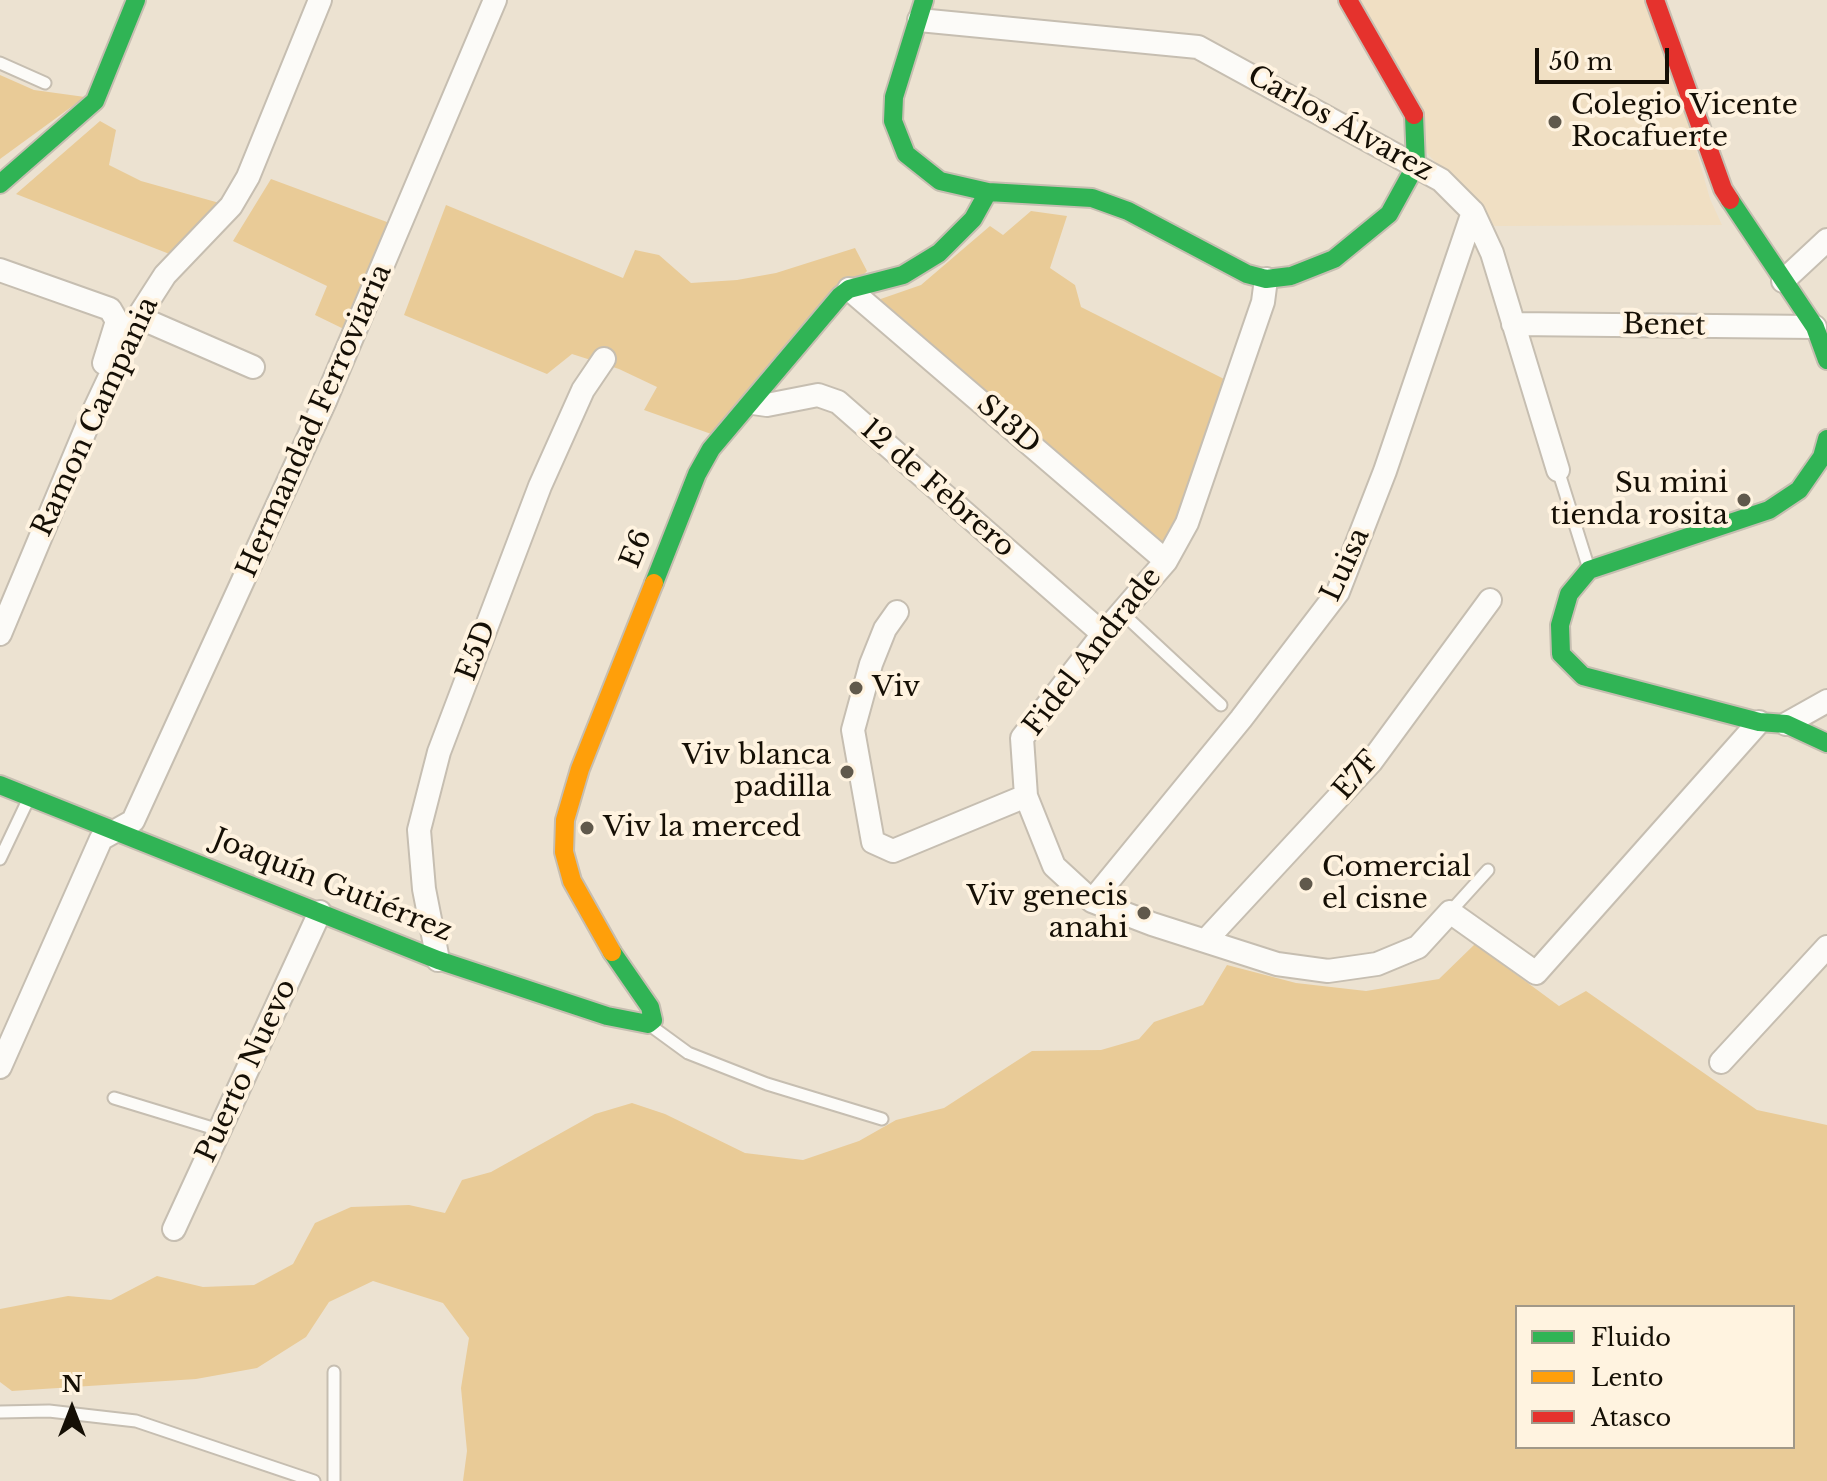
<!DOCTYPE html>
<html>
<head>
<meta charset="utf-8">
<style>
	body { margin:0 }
	#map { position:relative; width:1827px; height:1481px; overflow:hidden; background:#ece2d1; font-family:"Libre Baskerville",serif }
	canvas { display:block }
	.legend { position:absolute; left:1515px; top:1305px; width:280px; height:144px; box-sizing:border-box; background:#fff3e0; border:2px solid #a19888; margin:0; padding:10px 14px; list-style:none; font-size:24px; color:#150f05 }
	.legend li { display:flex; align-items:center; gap:16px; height:40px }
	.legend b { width:40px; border:2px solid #a19888 }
	.north { position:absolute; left:32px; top:1369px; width:80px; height:80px; -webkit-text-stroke:6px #fff3e0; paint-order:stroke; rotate:0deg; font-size:22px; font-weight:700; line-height:32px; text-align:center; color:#150f05 }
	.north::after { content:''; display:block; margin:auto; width:28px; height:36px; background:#150f05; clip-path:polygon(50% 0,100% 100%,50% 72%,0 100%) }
	.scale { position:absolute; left:1535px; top:48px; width:134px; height:36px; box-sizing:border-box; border:4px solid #150f05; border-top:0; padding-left:10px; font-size:24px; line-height:28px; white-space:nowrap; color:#150f05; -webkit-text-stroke:6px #fff3e0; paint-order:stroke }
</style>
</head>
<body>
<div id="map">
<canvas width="1827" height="1481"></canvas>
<ul class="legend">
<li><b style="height:10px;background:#30b455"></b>Fluido</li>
<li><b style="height:10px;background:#ff9f0a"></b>Lento</li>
<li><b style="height:10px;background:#e5322d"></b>Atasco</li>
</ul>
<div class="north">N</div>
<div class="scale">50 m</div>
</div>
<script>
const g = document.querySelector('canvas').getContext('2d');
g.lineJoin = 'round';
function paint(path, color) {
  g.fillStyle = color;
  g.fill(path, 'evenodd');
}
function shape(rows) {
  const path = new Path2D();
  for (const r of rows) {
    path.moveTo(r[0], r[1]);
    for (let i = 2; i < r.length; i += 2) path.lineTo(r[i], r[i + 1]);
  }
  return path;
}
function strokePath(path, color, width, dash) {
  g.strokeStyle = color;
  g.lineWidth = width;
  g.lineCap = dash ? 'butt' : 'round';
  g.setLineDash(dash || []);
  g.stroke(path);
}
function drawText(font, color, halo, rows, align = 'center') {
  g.font = font + ' "Libre Baskerville",serif';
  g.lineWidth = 8;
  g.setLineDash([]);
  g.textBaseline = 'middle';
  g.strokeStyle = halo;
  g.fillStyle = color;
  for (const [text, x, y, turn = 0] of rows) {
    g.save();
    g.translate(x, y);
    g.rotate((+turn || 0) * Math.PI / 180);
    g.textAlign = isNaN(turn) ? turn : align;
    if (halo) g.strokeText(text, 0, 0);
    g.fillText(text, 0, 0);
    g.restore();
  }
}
paint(shape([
	[1358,0,1654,0,1710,199,1722,225,1494,226,1427,153]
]), '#f0dfc3');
paint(shape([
	[0,75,34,90,85,97,0,159],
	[100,121,116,130,109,165,141,181,223,204,172,255,16,194],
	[271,179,395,225,350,332,315,315,327,286,233,241],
	[446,205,623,278,635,250,659,255,691,283,737,280,776,273,855,248,867,271,714,435,644,410,657,387,619,369,572,354,547,374,404,315],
	[1031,211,1067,216,1050,268,1075,285,1081,307,1228,381,1180,524,1159,547,872,302,921,285,990,226,1003,235],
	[1475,944,1559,1006,1586,991,1757,1110,1827,1125,1827,1481,463,1481,467,1451,461,1388,469,1338,443,1303,373,1281,329,1302,306,1337,257,1368,196,1379,12,1391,0,1382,0,1309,68,1296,111,1300,157,1276,203,1287,254,1285,293,1264,315,1223,351,1207,409,1205,445,1213,462,1180,491,1172,595,1114,632,1103,665,1114,745,1153,803,1160,859,1141,896,1120,944,1108,1032,1051,1101,1050,1139,1039,1154,1022,1203,1005,1227,965,1296,983,1366,991,1439,979],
	[1517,1307,1793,1307,1793,1447,1517,1447]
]), '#e9cb97');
const lane = shape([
	[0,63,45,83],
	[1558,470,1589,569],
	[1121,612,1221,705],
	[0,859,29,798],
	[1450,912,1488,870],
	[651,1026,688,1053,767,1084,882,1119],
	[114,1098,219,1130],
	[334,1372,334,1481],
	[0,1412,49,1411,136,1421,314,1481]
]);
const street = shape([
	[919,20,1198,47,1441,180,1473,212,1492,253,1558,470],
	[0,270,110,309,117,321,104,363],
	[1266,279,1263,302,1187,523,1166,561,1103,634,1022,738,1026,796,1054,866,1092,901,1152,924,1277,964,1328,971,1377,964,1418,947,1450,912,1536,973,1759,722],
	[1783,281,1827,240],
	[849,289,1166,561],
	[138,317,253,367],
	[1513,324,1815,327],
	[753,403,767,405,818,395,838,402,1103,634],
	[897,612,885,629,871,664,853,730,873,842,893,851,1026,796],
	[0,634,90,419,138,317,165,275,231,206,248,177,320,0],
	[1786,724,1827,701],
	[1092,901,1241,719,1338,592,1385,471,1473,212],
	[1207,939,1371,762,1490,600],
	[438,960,424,889,419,830,439,752,540,486,583,390,604,359],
	[1721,1062,1827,947],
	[0,1067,101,839,133,821,326,399,495,0],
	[174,1229,320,912]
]);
const fast = shape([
	[924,0,894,97,893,121,906,154,940,181,988,192,1092,198,1128,211,1247,274,1266,279,1291,276,1334,259,1389,214,1416,165,1414,115],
	[0,184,95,101,136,0],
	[1730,200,1815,327,1827,360],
	[1827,439,1822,457,1799,490,1769,510,1589,570,1569,594,1560,625,1561,654,1583,676,1759,722,1786,724,1827,743],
	[654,583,697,474,711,449,840,296,849,289,903,275,939,253,973,219,988,192],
	[0,785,438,960,607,1016,648,1024,653,1020,650,1007,612,952]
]);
const slow = shape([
	[612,952,572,881,564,852,565,820,580,769,654,583]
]);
const jam = shape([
	[1348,0,1414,115],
	[1655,0,1723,189,1730,200]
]);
strokePath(lane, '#c6beb1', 15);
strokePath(street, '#c6beb1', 26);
strokePath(fast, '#c6beb1', 22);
strokePath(slow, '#c6beb1', 22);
strokePath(jam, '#c6beb1', 22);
strokePath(lane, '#fcfbf8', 11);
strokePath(street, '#fcfbf8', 22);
strokePath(fast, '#30b455', 18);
strokePath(slow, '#ff9f0a', 18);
strokePath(jam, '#e5322d', 18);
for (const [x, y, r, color] of [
	[1555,122,8,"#60594c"],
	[1744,500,8,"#60594c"],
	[856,688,8,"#60594c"],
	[847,772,8,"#60594c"],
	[587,828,8,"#60594c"],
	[1306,884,8,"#60594c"],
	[1144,913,8,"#60594c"]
]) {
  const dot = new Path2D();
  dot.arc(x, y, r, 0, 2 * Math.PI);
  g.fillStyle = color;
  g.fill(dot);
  strokePath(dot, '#fff3e0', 3);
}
drawText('28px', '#150f05', '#fff3e0', [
	["Colegio Vicente",1571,106],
	["Rocafuerte",1571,138],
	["Su mini",1728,484,"right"],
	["tienda rosita",1728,516,"right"],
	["Viv",872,688],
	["Viv blanca",831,756,"right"],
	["padilla",831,788,"right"],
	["Viv la merced",603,828],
	["Comercial",1322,868],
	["el cisne",1322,900],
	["Viv genecis",1128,897,"right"],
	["anahi",1128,929,"right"]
], 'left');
drawText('28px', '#150f05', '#fff3e0', [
	["Carlos Álvarez",1340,124,29],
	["Benet",1664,326,1],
	["Ramon Campania",96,417,-65],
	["Hermandad Ferroviaria",315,421,-66],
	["S13D",1008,425,41],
	["12 de Febrero",937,489,41],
	["E6",637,549,-68],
	["Luisa",1346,565,-65],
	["E5D",477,651,-69],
	["Fidel Andrade",1093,652,-52],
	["E7F",1357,776,-49],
	["Joaquín Gutiérrez",332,886,22],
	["Puerto Nuevo",247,1071,-65]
]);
</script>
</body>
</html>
